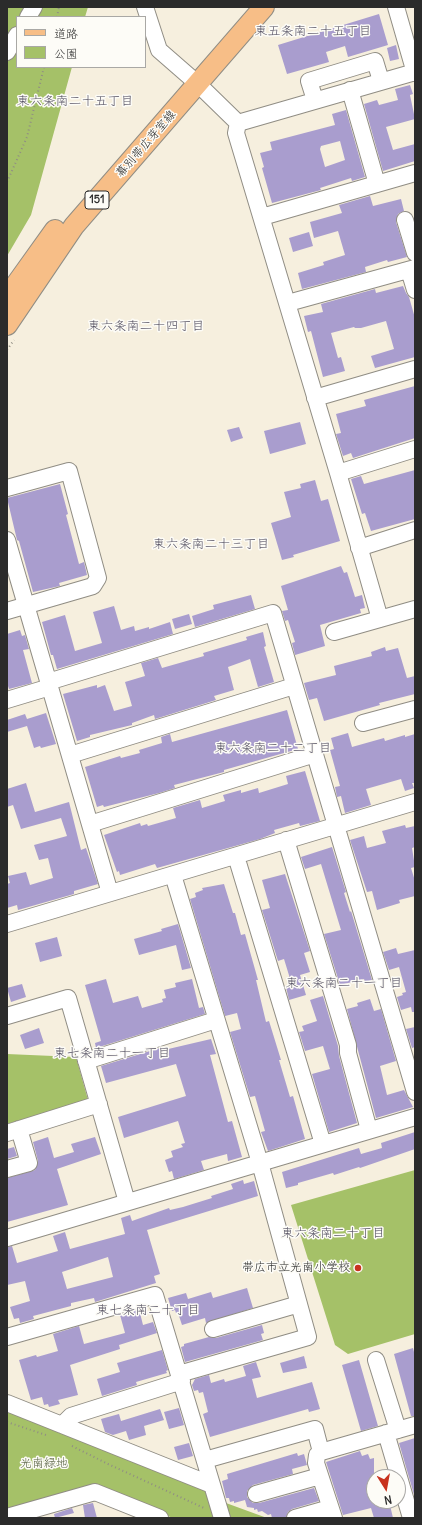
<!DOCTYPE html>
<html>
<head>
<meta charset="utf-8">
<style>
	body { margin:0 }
	#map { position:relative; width:422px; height:1525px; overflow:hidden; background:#f6efde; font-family:Delius,"Klee One",sans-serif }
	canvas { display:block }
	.frame { position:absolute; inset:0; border:8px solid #2b2b2b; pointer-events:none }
	.legend { position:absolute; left:16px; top:16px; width:130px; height:52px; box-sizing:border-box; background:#fdfcf7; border:1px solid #a9a8a5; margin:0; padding:5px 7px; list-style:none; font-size:12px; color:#2b2b2b }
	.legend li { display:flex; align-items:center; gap:8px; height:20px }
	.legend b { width:20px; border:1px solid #a9a8a5 }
	.north { position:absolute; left:366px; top:1469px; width:40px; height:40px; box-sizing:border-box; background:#fdfcf7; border:1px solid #a9a8a5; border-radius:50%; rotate:169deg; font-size:11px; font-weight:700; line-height:16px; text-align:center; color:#2b2b2b }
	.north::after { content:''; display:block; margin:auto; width:14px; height:18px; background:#c8321e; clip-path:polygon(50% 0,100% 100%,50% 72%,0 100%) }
</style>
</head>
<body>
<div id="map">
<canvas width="422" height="1525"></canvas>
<div class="frame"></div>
<ul class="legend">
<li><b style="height:5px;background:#f7be87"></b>道路</li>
<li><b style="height:11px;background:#a5c168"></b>公園</li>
</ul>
<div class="north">N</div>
</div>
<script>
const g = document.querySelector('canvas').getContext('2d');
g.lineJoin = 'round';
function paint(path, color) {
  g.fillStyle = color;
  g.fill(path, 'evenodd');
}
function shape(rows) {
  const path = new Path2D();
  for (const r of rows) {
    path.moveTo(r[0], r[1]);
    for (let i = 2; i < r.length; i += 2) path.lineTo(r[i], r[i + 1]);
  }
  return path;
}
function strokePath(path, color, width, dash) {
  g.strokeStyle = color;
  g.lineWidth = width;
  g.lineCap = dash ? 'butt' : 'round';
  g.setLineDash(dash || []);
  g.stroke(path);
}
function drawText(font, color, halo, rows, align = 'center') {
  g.font = font + ' Delius,"Klee One",sans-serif';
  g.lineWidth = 3;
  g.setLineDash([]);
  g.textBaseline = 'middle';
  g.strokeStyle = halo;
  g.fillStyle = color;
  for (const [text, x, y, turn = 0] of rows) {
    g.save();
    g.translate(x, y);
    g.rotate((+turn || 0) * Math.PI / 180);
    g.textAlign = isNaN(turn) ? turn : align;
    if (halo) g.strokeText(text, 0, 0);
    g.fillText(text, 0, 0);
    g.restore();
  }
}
paint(shape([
	[7,7,88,7,85,17,17,17,17,67,72,67,31,215,7,256],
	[7,1054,76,1057,88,1100,7,1124],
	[415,1170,415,1334,348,1354,335,1345,291,1205],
	[7,1409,206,1488,226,1503,267,1518,173,1518,95,1488,7,1513]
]), '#a5c168');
paint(shape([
	[379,14,388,45,348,57,345,46,326,52,329,62,287,74,278,45],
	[396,45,399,59,390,61,387,48],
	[410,85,413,94,410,95,415,119,386,127,393,150,415,144,415,161,383,171,364,104,377,100,379,105,398,100,395,89],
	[346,110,365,177,352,181,351,178,320,188,321,190,272,203,262,168,264,167,260,153,272,150,270,142,335,125,332,114],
	[340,141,345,160,325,167,320,149,321,146],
	[370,196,373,206,401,199,404,211,398,214,396,222,407,257,388,262,387,260,365,267,366,272,302,289,298,273,324,265,323,262,345,255,338,231,314,238,310,222,342,213,339,205],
	[309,232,313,246,293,252,289,238],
	[403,286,406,293,409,297,415,318,415,357,375,368,371,356,394,349,386,321,361,328,355,328,354,327,331,333,338,358,341,357,345,371,323,377,311,331,308,332,304,316,323,312,321,304,375,289,376,293],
	[415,386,415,438,353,458,351,453,343,456,336,434,341,433,336,414,366,406,364,400],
	[300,422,306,444,270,454,264,431],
	[239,427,243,438,231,442,227,430],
	[415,470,415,519,371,531,365,513,362,514,351,479,361,476,364,484],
	[315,480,321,501,328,499,340,541,293,555,294,557,282,560,271,523,291,517,284,492,301,488,300,484],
	[60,484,68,514,66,515,79,564,84,562,87,575,59,583,60,586,33,592,19,541,17,540,7,498],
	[341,566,344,573,347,572,355,597,362,595,365,608,360,609,361,613,320,625,325,646,295,655,292,643,295,642,288,620,285,621,282,611,288,610,281,586],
	[251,595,255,609,195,627,192,616,214,609,213,605],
	[114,606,121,630,134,626,135,631,149,627,149,629,170,622,173,634,57,669,53,655,51,655,42,622,65,615,75,651,102,643,93,612],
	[189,614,192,624,175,629,172,619],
	[20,630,22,636,25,635,29,649,23,650,32,683,9,689,7,683,7,634],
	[263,632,266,646,264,647,274,682,258,687,250,659,228,667,234,690,214,696,216,700,155,719,154,715,132,723,132,725,90,735,90,737,77,741,63,694,97,685,97,688,105,685,114,711,132,706,125,682,145,676,141,663,158,658,162,668,204,656,203,653,247,640,246,637],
	[385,647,386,651,398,648,407,678,415,676,415,694,379,703,380,705,324,721,317,698,309,700,304,683,336,675,334,666,372,656,371,652],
	[287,710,298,749,224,770,224,772,174,785,175,788,159,793,104,807,103,805,97,807,85,767,120,756,121,758,140,753,139,750,162,743,161,737,170,734,172,742],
	[46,713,56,744,41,748,40,746,34,748,27,726,7,732,7,720,25,714,27,719],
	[348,733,352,747,384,738,385,741,405,735,405,737,415,734,415,783,412,783,414,788,405,791,401,779,366,789,371,805,345,813,341,796,337,797,335,787,340,786,330,750,334,749,331,738],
	[305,771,320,821,300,826,299,823,274,830,275,833,260,839,157,868,155,864,120,875,119,871,117,872,104,835,140,823,141,826,147,824,148,826,176,818,173,808,200,800,202,808,225,801,223,795,241,790,241,793,258,788,259,793,288,784,286,776],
	[26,783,35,812,69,802,81,850,86,848,98,884,74,891,74,894,18,910,17,905,7,908,7,884,10,883,8,876,26,872,30,885,53,878,48,858,39,860,34,845,67,836,61,818,21,829,13,805,7,807,7,789],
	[405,825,406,828,415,826,415,847,412,848,415,867,411,868,415,881,415,896,399,900,400,903,377,910,372,891,367,892,350,840,364,836,367,848,386,843,382,831],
	[332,847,346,892,344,893,350,912,351,911,372,980,365,982,364,979,340,985,324,934,341,930,321,864,305,869,301,857],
	[285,874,310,951,304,953,310,972,300,975,306,995,289,1000,286,987,292,985,284,959,278,961,262,910,270,908,262,880],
	[224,884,233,913,235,913,241,935,245,934,258,980,256,980,266,1022,269,1021,281,1060,279,1060,290,1097,293,1096,305,1139,268,1151,261,1132,265,1131,255,1096,250,1097,230,1032,241,1029,237,1013,225,1016,190,899,196,897,195,893,203,890,202,888],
	[178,924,191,968,182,970,176,945,139,955,134,939,162,931,161,929],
	[57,937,62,956,40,962,35,943],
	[396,948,398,954,415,950,415,1012,412,1012,411,1007,401,1010,397,997,403,995,402,993,406,992,399,967,389,970,383,952],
	[106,979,113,1003,138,996,142,1008,163,1002,162,999,166,998,164,990,176,987,175,983,192,979,199,1008,203,1007,205,1014,96,1048,95,1043,101,1041,100,1037,85,985],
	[22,984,26,997,11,1002,7,988],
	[323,996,338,1046,339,1056,357,1123,329,1132,312,1074,330,1069,323,1046,305,1051,299,1032,304,1031,302,1026,317,1021,310,1000],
	[370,999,374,1011,381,1009,396,1061,380,1066,387,1095,404,1090,413,1107,376,1118,347,1009,358,1006,357,1003],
	[415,1027,415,1047,412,1048,406,1029],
	[39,1028,44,1043,25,1049,20,1035],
	[211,1039,216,1054,210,1055,228,1122,232,1121,242,1157,228,1161,227,1154,201,1161,204,1170,174,1179,172,1171,169,1172,165,1160,173,1157,171,1151,183,1147,181,1144,185,1143,178,1121,124,1138,118,1117,186,1096,176,1064,106,1083,101,1066,163,1047,164,1050],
	[415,1132,415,1149,360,1168,359,1167,334,1175,333,1173,298,1183,298,1185,286,1188,282,1172,359,1148,361,1154,382,1148,381,1143],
	[48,1137,54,1158,74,1152,71,1144,95,1137,101,1154,57,1169,68,1205,7,1222,7,1178,35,1170,38,1161,33,1142],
	[14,1147,17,1156,7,1159,7,1149],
	[243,1180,244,1184,254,1181,258,1196,147,1230,160,1274,154,1276,156,1283,95,1302,94,1298,71,1303,71,1306,33,1316,34,1319,20,1323,19,1318,14,1319,10,1307,30,1301,25,1281,7,1285,7,1247,12,1246,17,1263,58,1251,53,1236,65,1232,70,1249,125,1234,121,1218,130,1215,132,1221,169,1208,170,1210,183,1207,212,1198,211,1196,233,1189,231,1184],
	[108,1257,113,1277,67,1289,62,1272],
	[247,1288,253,1308,206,1323,205,1318,182,1325,178,1313,176,1313,175,1310,172,1311,168,1298,186,1293,188,1299,211,1292,213,1298],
	[139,1309,143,1325,153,1322,157,1333,119,1345,120,1349,70,1365,78,1395,58,1400,60,1404,49,1407,48,1404,44,1405,42,1397,31,1400,19,1360,36,1355,37,1357,58,1351,53,1334,79,1326,84,1344,125,1333,120,1315],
	[262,1325,264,1333,261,1334,263,1340,185,1362,181,1347,184,1346,184,1344,209,1337,216,1338],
	[413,1348,415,1356,415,1416,411,1416,394,1354],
	[162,1350,168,1370,166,1371,167,1373,136,1382,137,1385,102,1396,97,1379,120,1372,117,1363],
	[304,1356,307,1368,283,1373,280,1363],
	[359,1360,378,1426,361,1431,342,1365],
	[256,1362,261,1377,252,1379,257,1398,312,1382,320,1409,309,1412,308,1409,210,1437,203,1414,208,1412,203,1392,199,1393,198,1390,194,1391,192,1385,195,1379,209,1375,211,1383,224,1379,225,1382,246,1376,243,1366],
	[179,1408,184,1425,169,1429,164,1412],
	[160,1409,164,1420,144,1426,146,1435,129,1440,126,1431,113,1435,105,1432,101,1419,119,1414,121,1421],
	[415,1438,415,1498,399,1443],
	[189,1443,193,1456,178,1460,174,1447],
	[360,1451,362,1456,368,1454,370,1459,374,1458,374,1501,389,1501,393,1518,374,1518,371,1508,343,1515,326,1462],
	[297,1453,298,1456,304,1454,307,1465,292,1469,293,1474,253,1485,247,1491,247,1497,253,1503,259,1503,314,1488,319,1501,292,1509,288,1512,286,1518,272,1518,271,1514,268,1515,262,1511,258,1512,257,1509,254,1510,254,1508,247,1507,245,1500,234,1503,234,1501,230,1502,229,1498,226,1498,222,1481,228,1479,227,1474],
	[93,1503,97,1518,85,1518,83,1505],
	[72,1508,74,1513,55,1518,54,1514]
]), '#a99dce');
const minor = shape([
	[145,7,159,50,198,84,238,123],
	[396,7,415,73],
	[28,17,34,7],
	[7,52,17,35],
	[350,90,377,184],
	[315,100,309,81,375,61,381,81],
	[262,217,415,173],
	[405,220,415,253],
	[409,270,415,290],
	[288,303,415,268],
	[315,398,415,369],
	[338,473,415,449],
	[7,488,69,471,98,578,93,586,7,611],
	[7,540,110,893],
	[359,548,415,530],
	[380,619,338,473,236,133,238,123,415,72],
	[334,632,415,609],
	[48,682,273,613,415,1092],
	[7,700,50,687],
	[363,723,415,709],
	[70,755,294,686],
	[90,824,315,754],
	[286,840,348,1045,348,1053,369,1130],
	[236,856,323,1144],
	[173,875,260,1163,308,1337,179,1374],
	[7,924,415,802],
	[7,1016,68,998,127,1202],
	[86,1061,216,1020],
	[7,1133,99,1104],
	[7,1169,29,1163,19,1129],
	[7,1238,415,1117],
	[213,1329,299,1304],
	[7,1337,155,1295,222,1518],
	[376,1360,398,1430],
	[7,1403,212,1485],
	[62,1425,71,1416,182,1381],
	[386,1433,411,1518],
	[205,1460,315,1429,321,1452],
	[256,1494,320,1476],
	[7,1517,95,1492,160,1518],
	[295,1518,330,1508],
	[334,1518,316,1463,317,1455,321,1452,415,1425]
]);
const major = shape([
	[7,297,55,230],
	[7,325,74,226,264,7]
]);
strokePath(minor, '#908d84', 18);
strokePath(major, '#908d84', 22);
strokePath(shape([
	[57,17,59,7],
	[7,182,27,137,44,67],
	[7,350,14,340],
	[7,1422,46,1435],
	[72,1446,108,1464,204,1508]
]), '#908d84', 2, [1, 3]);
strokePath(minor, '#fff', 16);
strokePath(major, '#f7be87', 20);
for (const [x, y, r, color] of [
	[358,1268,4,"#c8321e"]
]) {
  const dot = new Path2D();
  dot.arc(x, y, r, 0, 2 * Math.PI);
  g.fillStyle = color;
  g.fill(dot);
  strokePath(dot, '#fdfcf7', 1.5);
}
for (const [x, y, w] of [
	[97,200,24]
]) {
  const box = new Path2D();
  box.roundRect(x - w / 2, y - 9, w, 18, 3);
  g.fillStyle = '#fdfcf7';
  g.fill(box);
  strokePath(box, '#2b2b2b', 1);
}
drawText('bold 11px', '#2b2b2b', null, [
	["151",97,200]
]);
drawText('12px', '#2b2b2b', '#fdfcf7', [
	["幕別帯広芽室線",146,144,-49]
]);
drawText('12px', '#2b2b2b', '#fdfcf7', [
	["帯広市立光南小学校",350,1268]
], 'right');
drawText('12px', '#566040', '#fdfcf7', [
	["光南緑地",44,1464]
]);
drawText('13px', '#575364', '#fdfcf7', [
	["東五条南二十五丁目",313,31],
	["東六条南二十五丁目",75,101],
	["東六条南二十四丁目",146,326],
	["東六条南二十三丁目",211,544],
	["東六条南二十二丁目",273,748],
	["東六条南二十一丁目",344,983],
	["東七条南二十一丁目",112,1053],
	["東六条南二十丁目",333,1233],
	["東七条南二十丁目",148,1310]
]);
</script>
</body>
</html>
